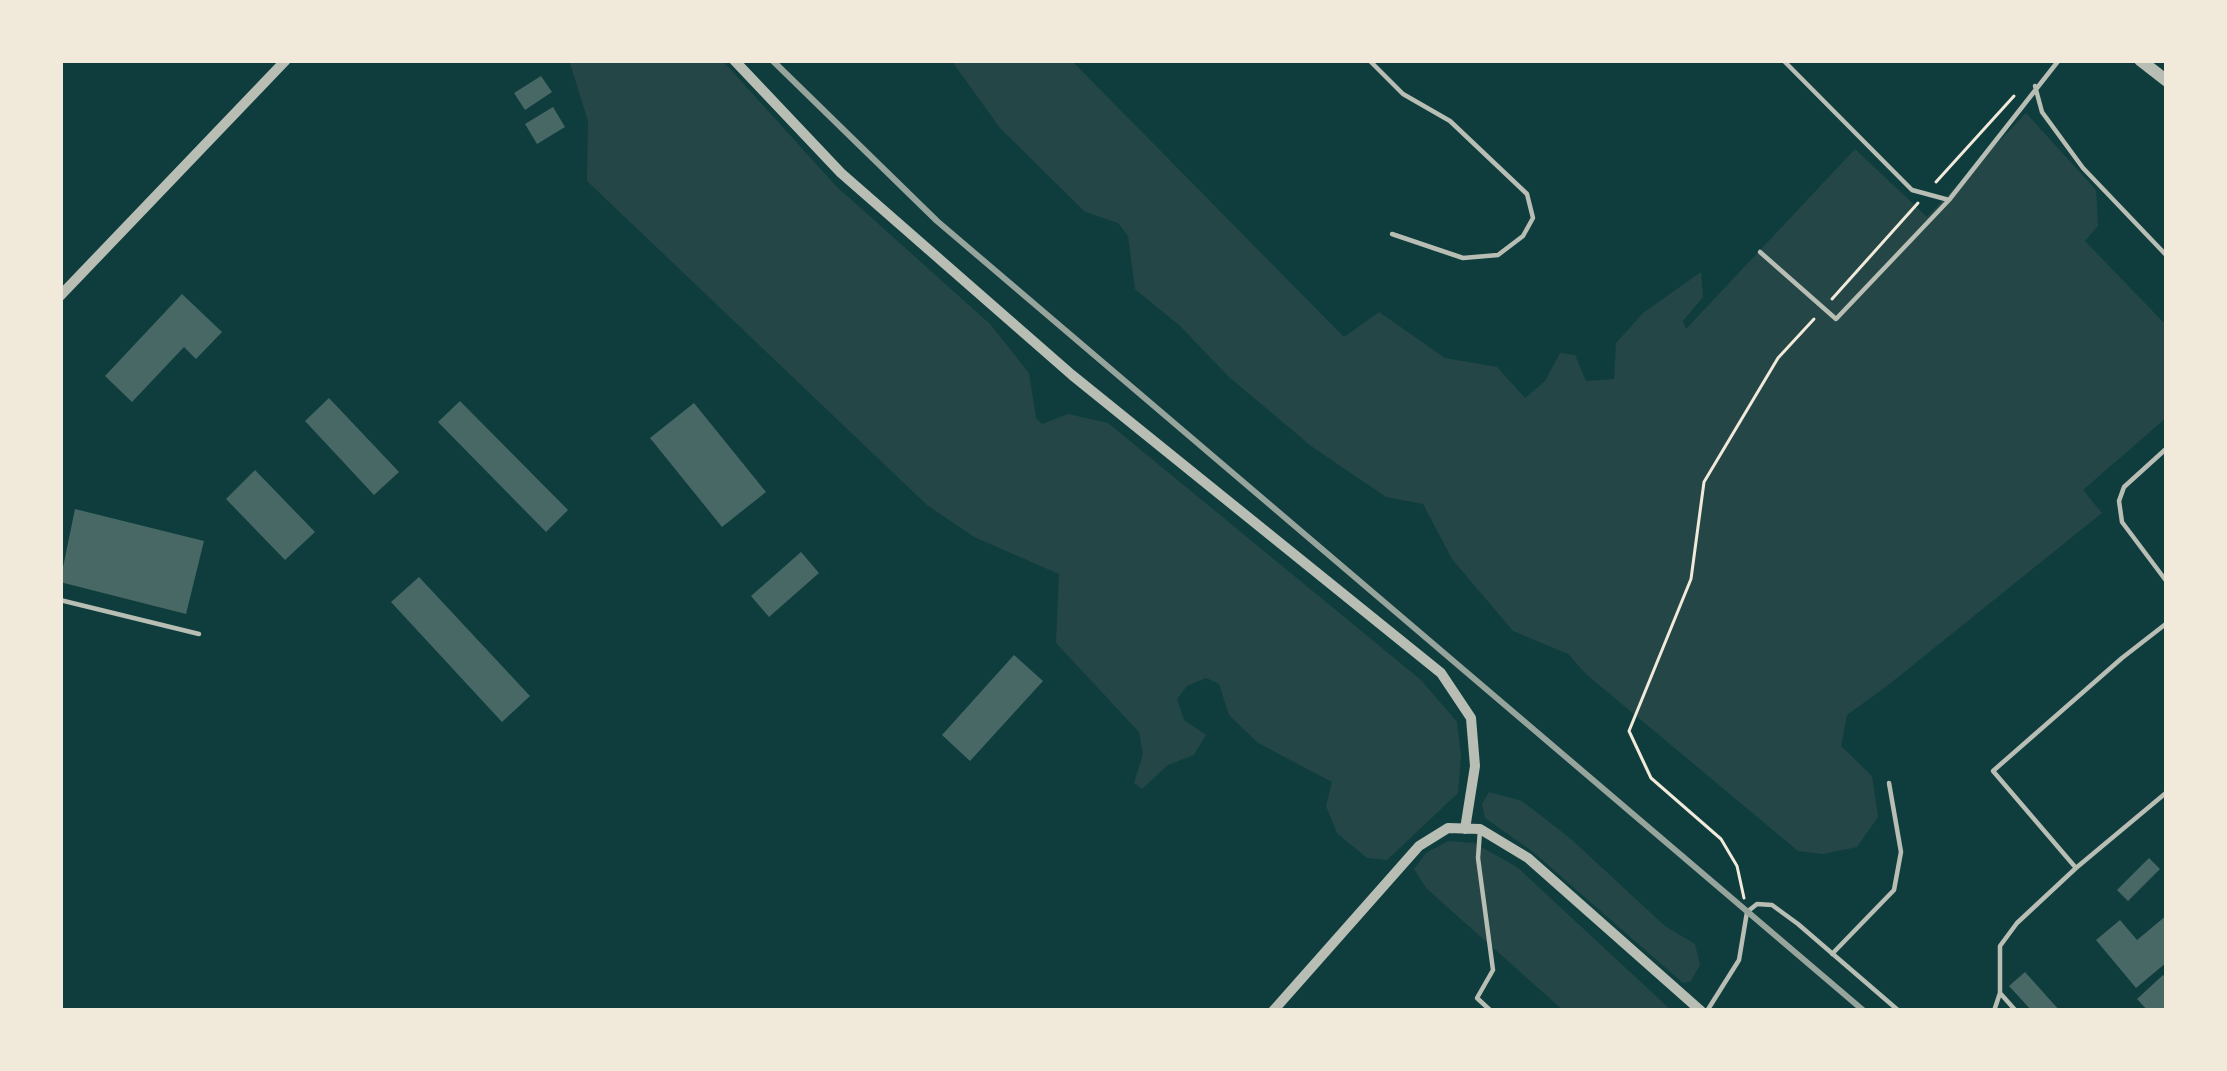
<!DOCTYPE html>
<html>
<head>
<meta charset="utf-8">
<style>
	body { margin:0 }
	#map { position:relative; width:2227px; height:1071px; overflow:hidden; background:#0f3d3e; font-family:"Source Sans 3",sans-serif }
	canvas { display:block }
	.frame { position:absolute; inset:0; border:63px solid #f1e9da; pointer-events:none }
</style>
</head>
<body>
<div id="map">
<canvas width="2227" height="1071"></canvas>
<div class="frame"></div>
</div>
<script>
const g = document.querySelector('canvas').getContext('2d');
g.lineJoin = 'round';
function paint(path, color) {
  g.fillStyle = color;
  g.fill(path, 'evenodd');
}
function shape(rows) {
  const path = new Path2D();
  for (const r of rows) {
    path.moveTo(r[0], r[1]);
    for (let i = 2; i < r.length; i += 2) path.lineTo(r[i], r[i + 1]);
  }
  return path;
}
function strokePath(path, color, width, dash) {
  g.strokeStyle = color;
  g.lineWidth = width;
  g.lineCap = dash ? 'butt' : 'round';
  g.setLineDash(dash || []);
  g.stroke(path);
}
paint(shape([
	[569,60,722,60,836,186,990,324,1029,373,1036,418,1042,424,1068,414,1108,423,1421,680,1457,722,1461,755,1458,793,1387,860,1367,858,1337,833,1326,806,1332,782,1258,743,1229,715,1219,684,1206,678,1187,686,1177,699,1184,720,1206,735,1194,755,1168,765,1142,789,1134,783,1143,754,1139,732,1056,643,1059,574,974,537,927,505,587,181,588,121],
	[951,60,1071,60,1344,337,1379,312,1445,358,1497,367,1525,398,1545,381,1560,353,1575,355,1586,381,1614,379,1616,343,1643,313,1701,272,1703,297,1683,321,1686,329,1855,149,1927,217,2026,113,2096,190,2098,226,2085,241,2167,326,2167,417,2083,490,2102,513,1887,686,1847,715,1841,746,1872,776,1878,817,1857,847,1823,854,1798,851,1586,674,1568,654,1513,631,1452,559,1423,504,1386,497,1311,446,1229,377,1180,326,1135,289,1128,236,1118,223,1085,212,1000,128],
	[1489,792,1522,801,1571,839,1665,926,1695,944,1700,965,1691,981,1683,983,1532,851,1485,818,1482,804],
	[1448,841,1474,843,1517,867,1672,1011,1564,1011,1426,888,1414,869,1426,853]
]), '#244646');
paint(shape([
	[541,76,552,92,525,110,514,93],
	[553,107,565,127,537,144,525,124],
	[182,294,222,332,196,359,184,347,132,402,105,376],
	[329,398,399,472,374,495,305,421],
	[460,401,568,510,546,532,438,422],
	[694,403,766,492,722,527,650,438],
	[255,470,315,532,285,560,226,499],
	[75,509,204,541,186,614,60,582],
	[801,552,819,573,769,617,751,596],
	[419,577,530,696,502,722,391,602],
	[1014,655,1043,681,970,761,942,735],
	[2149,858,2160,869,2128,901,2117,890],
	[2167,915,2167,962,2136,988,2096,940,2120,920,2137,940],
	[2025,972,2060,1011,2032,1011,2009,986],
	[2163,975,2167,978,2167,1011,2148,1011,2137,999]
]), '#486865');
strokePath(shape([
	[1936,182,2014,96],
	[1832,299,1918,203],
	[1744,898,1737,866,1721,839,1651,778,1629,731,1691,579,1704,482,1778,358,1814,319]
]), '#f1e9da', 3);
strokePath(shape([
	[1369,60,1403,94,1450,121,1527,194,1533,218,1523,236,1498,255,1463,258,1392,234],
	[1783,60,1912,190,1949,200,2059,60],
	[2035,86,2042,112,2083,168,2167,256],
	[1760,252,1836,319,1949,200],
	[2167,448,2124,487,2119,501,2122,522,2167,582],
	[60,600,199,634],
	[1480,830,1478,858,1493,970,1477,998,1491,1011],
	[2076,868,1993,771,2122,658,2167,623],
	[1832,954,1894,890,1901,852,1889,783],
	[2000,993,2016,1011],
	[1707,1011,1739,960,1747,912,1757,904,1772,905,1798,924,1899,1011],
	[1994,1011,2000,993,2000,946,2017,923,2076,868,2167,792]
]), '#b8beb3', 4.5);
strokePath(shape([
	[734,60,841,173,1072,375,1441,673,1471,718,1475,766,1465,829],
	[60,296,286,60],
	[1273,1011,1419,846,1448,828,1480,829,1528,858,1701,1011]
]), '#b8beb3', 10);
strokePath(shape([
	[2140,60,2167,81]
]), '#b8beb3', 12);
strokePath(shape([
	[772,60,937,221,1864,1011]
]), '#97a49c', 6);
</script>
</body>
</html>
